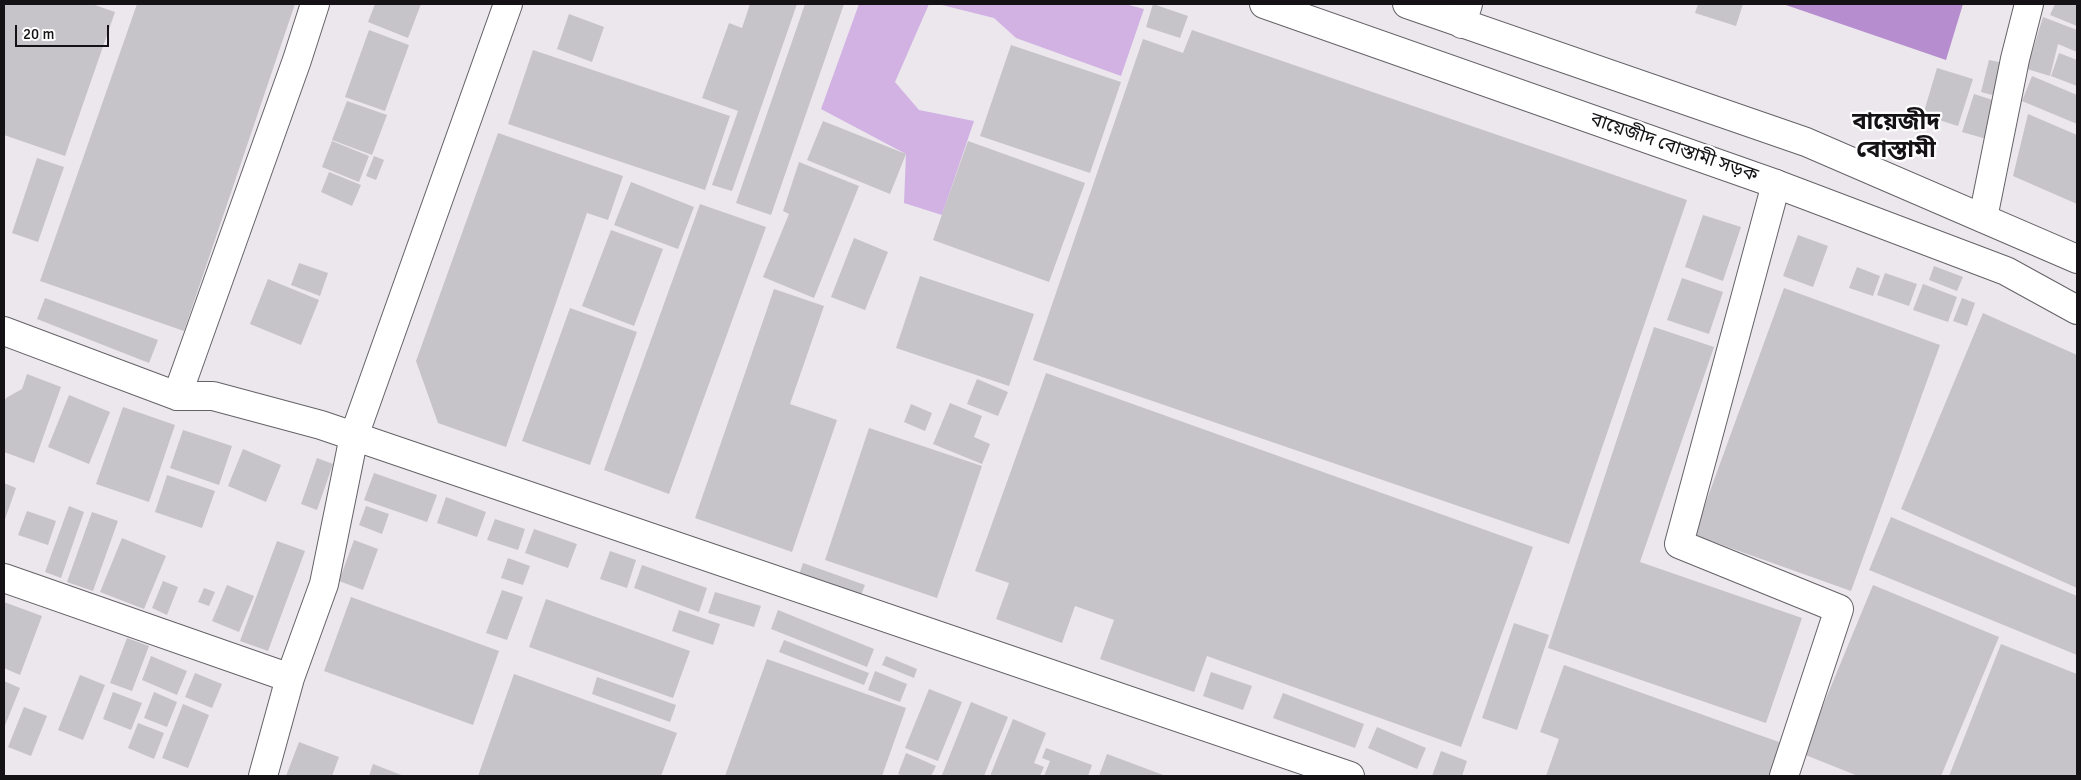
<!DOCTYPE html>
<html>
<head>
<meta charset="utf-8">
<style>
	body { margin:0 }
	#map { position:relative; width:2081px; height:780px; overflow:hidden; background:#ebe7ed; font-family:Signika,sans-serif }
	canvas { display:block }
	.frame { position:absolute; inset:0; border:5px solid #141215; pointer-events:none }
	.scale { position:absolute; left:15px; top:25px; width:94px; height:22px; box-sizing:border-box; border:2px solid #141215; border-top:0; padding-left:6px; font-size:15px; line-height:18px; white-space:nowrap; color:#141215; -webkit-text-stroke:4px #fff; paint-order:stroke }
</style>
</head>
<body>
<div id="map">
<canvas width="2081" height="780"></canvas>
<div class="frame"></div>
<div class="scale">20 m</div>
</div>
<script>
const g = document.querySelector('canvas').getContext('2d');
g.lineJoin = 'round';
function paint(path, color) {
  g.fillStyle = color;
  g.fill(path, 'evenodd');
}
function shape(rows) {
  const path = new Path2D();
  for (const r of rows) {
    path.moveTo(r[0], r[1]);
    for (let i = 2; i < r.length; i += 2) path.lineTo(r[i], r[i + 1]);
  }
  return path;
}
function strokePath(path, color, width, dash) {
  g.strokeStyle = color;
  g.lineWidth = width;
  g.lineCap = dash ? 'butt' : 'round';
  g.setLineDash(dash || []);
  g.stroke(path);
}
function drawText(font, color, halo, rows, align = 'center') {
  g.font = font + ' Signika,"Noto Sans Bengali",sans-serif';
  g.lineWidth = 4.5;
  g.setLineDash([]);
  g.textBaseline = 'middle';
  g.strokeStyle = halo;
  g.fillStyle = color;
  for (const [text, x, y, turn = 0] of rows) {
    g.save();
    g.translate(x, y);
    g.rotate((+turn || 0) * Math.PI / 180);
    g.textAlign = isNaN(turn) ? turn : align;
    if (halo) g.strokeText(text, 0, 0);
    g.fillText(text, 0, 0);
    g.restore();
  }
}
paint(shape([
	[859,4,929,4,895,82,919,110,974,121,942,215,904,203,906,154,821,109],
	[938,4,1125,4,1144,9,1121,76,1016,38,994,18]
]), '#d1b2e3');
paint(shape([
	[1783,4,1963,4,1946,60]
]), '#b68dce');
paint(shape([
	[4,4,92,4,115,12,65,156,4,135],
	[137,4,295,4,184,331,40,281],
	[375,4,421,4,408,38,368,22],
	[750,4,797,4,732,191,712,185,738,111,702,98,729,23,742,28],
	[805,4,844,4,771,215,736,203],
	[1153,4,1188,16,1180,38,1146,27],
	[1698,4,1743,4,1736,26,1695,13],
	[2055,4,2077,4,2077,26,2050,15],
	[569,14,604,27,592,62,557,49],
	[2043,17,2077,30,2077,52,2058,44,2050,76,2027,69],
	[369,30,409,45,385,111,345,97],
	[1192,30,1687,200,1569,544,1033,360,1143,39,1183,53],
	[1011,45,1121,82,1090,173,980,136],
	[533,50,730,116,705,190,508,124],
	[2059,53,2077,60,2077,86,2051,76],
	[1989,60,2004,63,1996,96,1981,92],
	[1937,68,1973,79,1958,126,1923,115],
	[2032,76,2077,95,2077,124,2022,101],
	[1974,94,2002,103,1990,140,1962,132],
	[347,101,387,115,372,155,332,140],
	[2028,114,2077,135,2077,204,2013,176],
	[823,121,906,154,890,194,807,160],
	[498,133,623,176,608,220,587,213,506,447,438,423,416,361],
	[332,141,369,156,359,182,322,167],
	[968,141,1085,183,1049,282,933,240],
	[374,156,384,160,376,180,366,176],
	[37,158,64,167,38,242,12,233],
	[799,162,859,186,814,298,763,277,789,214,783,211],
	[329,172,361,185,352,206,321,192],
	[631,182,694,207,678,249,614,225],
	[700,204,766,227,669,494,604,470],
	[1703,215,1741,227,1723,281,1685,267],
	[611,230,663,249,634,326,582,306],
	[1798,235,1828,246,1813,287,1783,276],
	[854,238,888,252,865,310,831,297],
	[299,263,328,273,320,296,291,285],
	[1934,266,1963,277,1957,291,1929,280],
	[1857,267,1880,276,1873,296,1849,288],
	[1885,273,1917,284,1909,306,1877,295],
	[920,276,1034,314,1009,386,896,348],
	[1682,278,1723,292,1709,334,1667,320],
	[268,279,319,300,301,345,250,324],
	[1923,284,1957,297,1948,322,1913,310],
	[1784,288,1940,345,1851,591,1694,535],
	[774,289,824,306,790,404,837,420,792,552,695,518],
	[45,298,158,340,149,363,37,319],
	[1962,298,1975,303,1967,326,1953,321],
	[570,308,637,332,590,465,522,441],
	[1983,313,2077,355,2077,588,1901,509],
	[1654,327,1714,347,1640,562,1802,618,1766,723,1548,648],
	[1046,373,1533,547,1461,747,1207,656,1194,692,1100,659,1114,620,1075,606,1062,643,996,619,1009,583,975,571],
	[27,374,61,387,34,463,4,452,4,402,6,398,22,389],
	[977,379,1008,392,998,416,967,404],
	[69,395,110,412,89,464,48,447],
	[950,403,982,416,974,437,990,444,982,464,933,444],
	[911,404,932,413,925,431,904,422],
	[123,407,175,425,149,502,96,484],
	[869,428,982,466,937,598,825,560],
	[183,430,232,446,219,485,170,468],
	[243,449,281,465,266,502,228,486],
	[317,458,333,464,317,510,301,504],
	[374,473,437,495,427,522,364,500],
	[167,475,215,491,202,528,155,512],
	[4,483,16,488,4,522],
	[446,497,486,512,477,537,437,523],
	[69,506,84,512,61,578,45,572],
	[366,506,389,514,382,534,359,525],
	[27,511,56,521,48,545,18,535],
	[92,512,118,521,93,591,67,582],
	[1891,517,2077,596,2077,655,1869,570],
	[495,519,525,529,518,550,487,540],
	[534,529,577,544,568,568,525,553],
	[122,538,166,556,144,609,100,592],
	[354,540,378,549,363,590,339,581],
	[277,541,305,551,268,651,240,641],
	[610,551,636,560,627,588,600,579],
	[508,558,530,566,523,585,501,578],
	[803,563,865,585,859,600,798,578],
	[642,565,707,588,699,612,634,588],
	[163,581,178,587,167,615,152,608],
	[227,585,254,596,239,632,212,621],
	[1873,585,1999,637,1941,776,1858,776,1803,754],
	[204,588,215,592,209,606,198,602],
	[502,590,523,597,507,640,486,633],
	[715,592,761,606,754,627,708,613],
	[351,597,499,651,473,725,324,671],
	[546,599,690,651,673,698,529,647],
	[4,602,42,616,20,675,4,668],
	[679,610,720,624,713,645,672,631],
	[778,610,874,649,867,667,771,629],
	[1514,623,1549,635,1517,730,1482,718],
	[127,638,149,646,132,691,110,683],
	[784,640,869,673,864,685,779,652],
	[2001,644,2077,674,2077,776,1949,776],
	[151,656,187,671,177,695,142,680],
	[886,656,917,669,914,678,882,665],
	[767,659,906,708,882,776,725,776],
	[1564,665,1790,746,1779,776,1546,776,1559,739,1540,732],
	[875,671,907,684,900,702,868,690],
	[1211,672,1252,686,1243,710,1203,696],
	[195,673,222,684,212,708,185,697],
	[514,674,677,733,661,776,478,776],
	[80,675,105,685,83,740,58,730],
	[597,677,676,705,670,722,592,694],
	[4,681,20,688,4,728],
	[929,689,962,702,938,761,905,748],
	[113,692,142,703,131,730,103,719],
	[154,692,177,702,167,727,144,718],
	[1283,693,1364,724,1355,748,1273,718],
	[971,702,1008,717,984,776,944,776,942,775],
	[183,704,209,715,188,768,162,758],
	[24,707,47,716,31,756,8,747],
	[1013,719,1046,733,1034,763,1044,767,1040,776,990,776],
	[138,723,164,733,154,759,128,748],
	[1377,727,1426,748,1417,769,1368,748],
	[299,742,339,757,332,776,286,776],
	[1046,748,1092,765,1088,776,1044,776,1050,761,1042,758],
	[1441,751,1467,761,1462,776,1432,776],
	[906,753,936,766,931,776,903,776,898,774],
	[1107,754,1166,776,1099,776],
	[373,764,404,776,369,776]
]), '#c6c3c9');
const minor = shape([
	[1462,24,1468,4],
	[1776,184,1679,544,1839,609,1784,776],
	[1983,218,2015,59,2029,4],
	[4,331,177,396,213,396,321,425,1350,776],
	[177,396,297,60,315,4],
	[4,578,290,678],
	[263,776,290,678,324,584,354,436,508,4]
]);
const primary = shape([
	[1264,4,1776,184,2006,271,2077,310],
	[1407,4,1806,142,2077,259]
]);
strokePath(minor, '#656267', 30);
strokePath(primary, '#656267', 30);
strokePath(minor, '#fff', 28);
strokePath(primary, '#fff', 28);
drawText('19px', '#141215', '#fff', [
	["বায়েজীদ বোস্তামী সড়ক",1674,148,19]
]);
drawText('bold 24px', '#141215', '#fff', [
	["বায়েজীদ",1896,123],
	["বোস্তামী",1896,151]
]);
</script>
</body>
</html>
